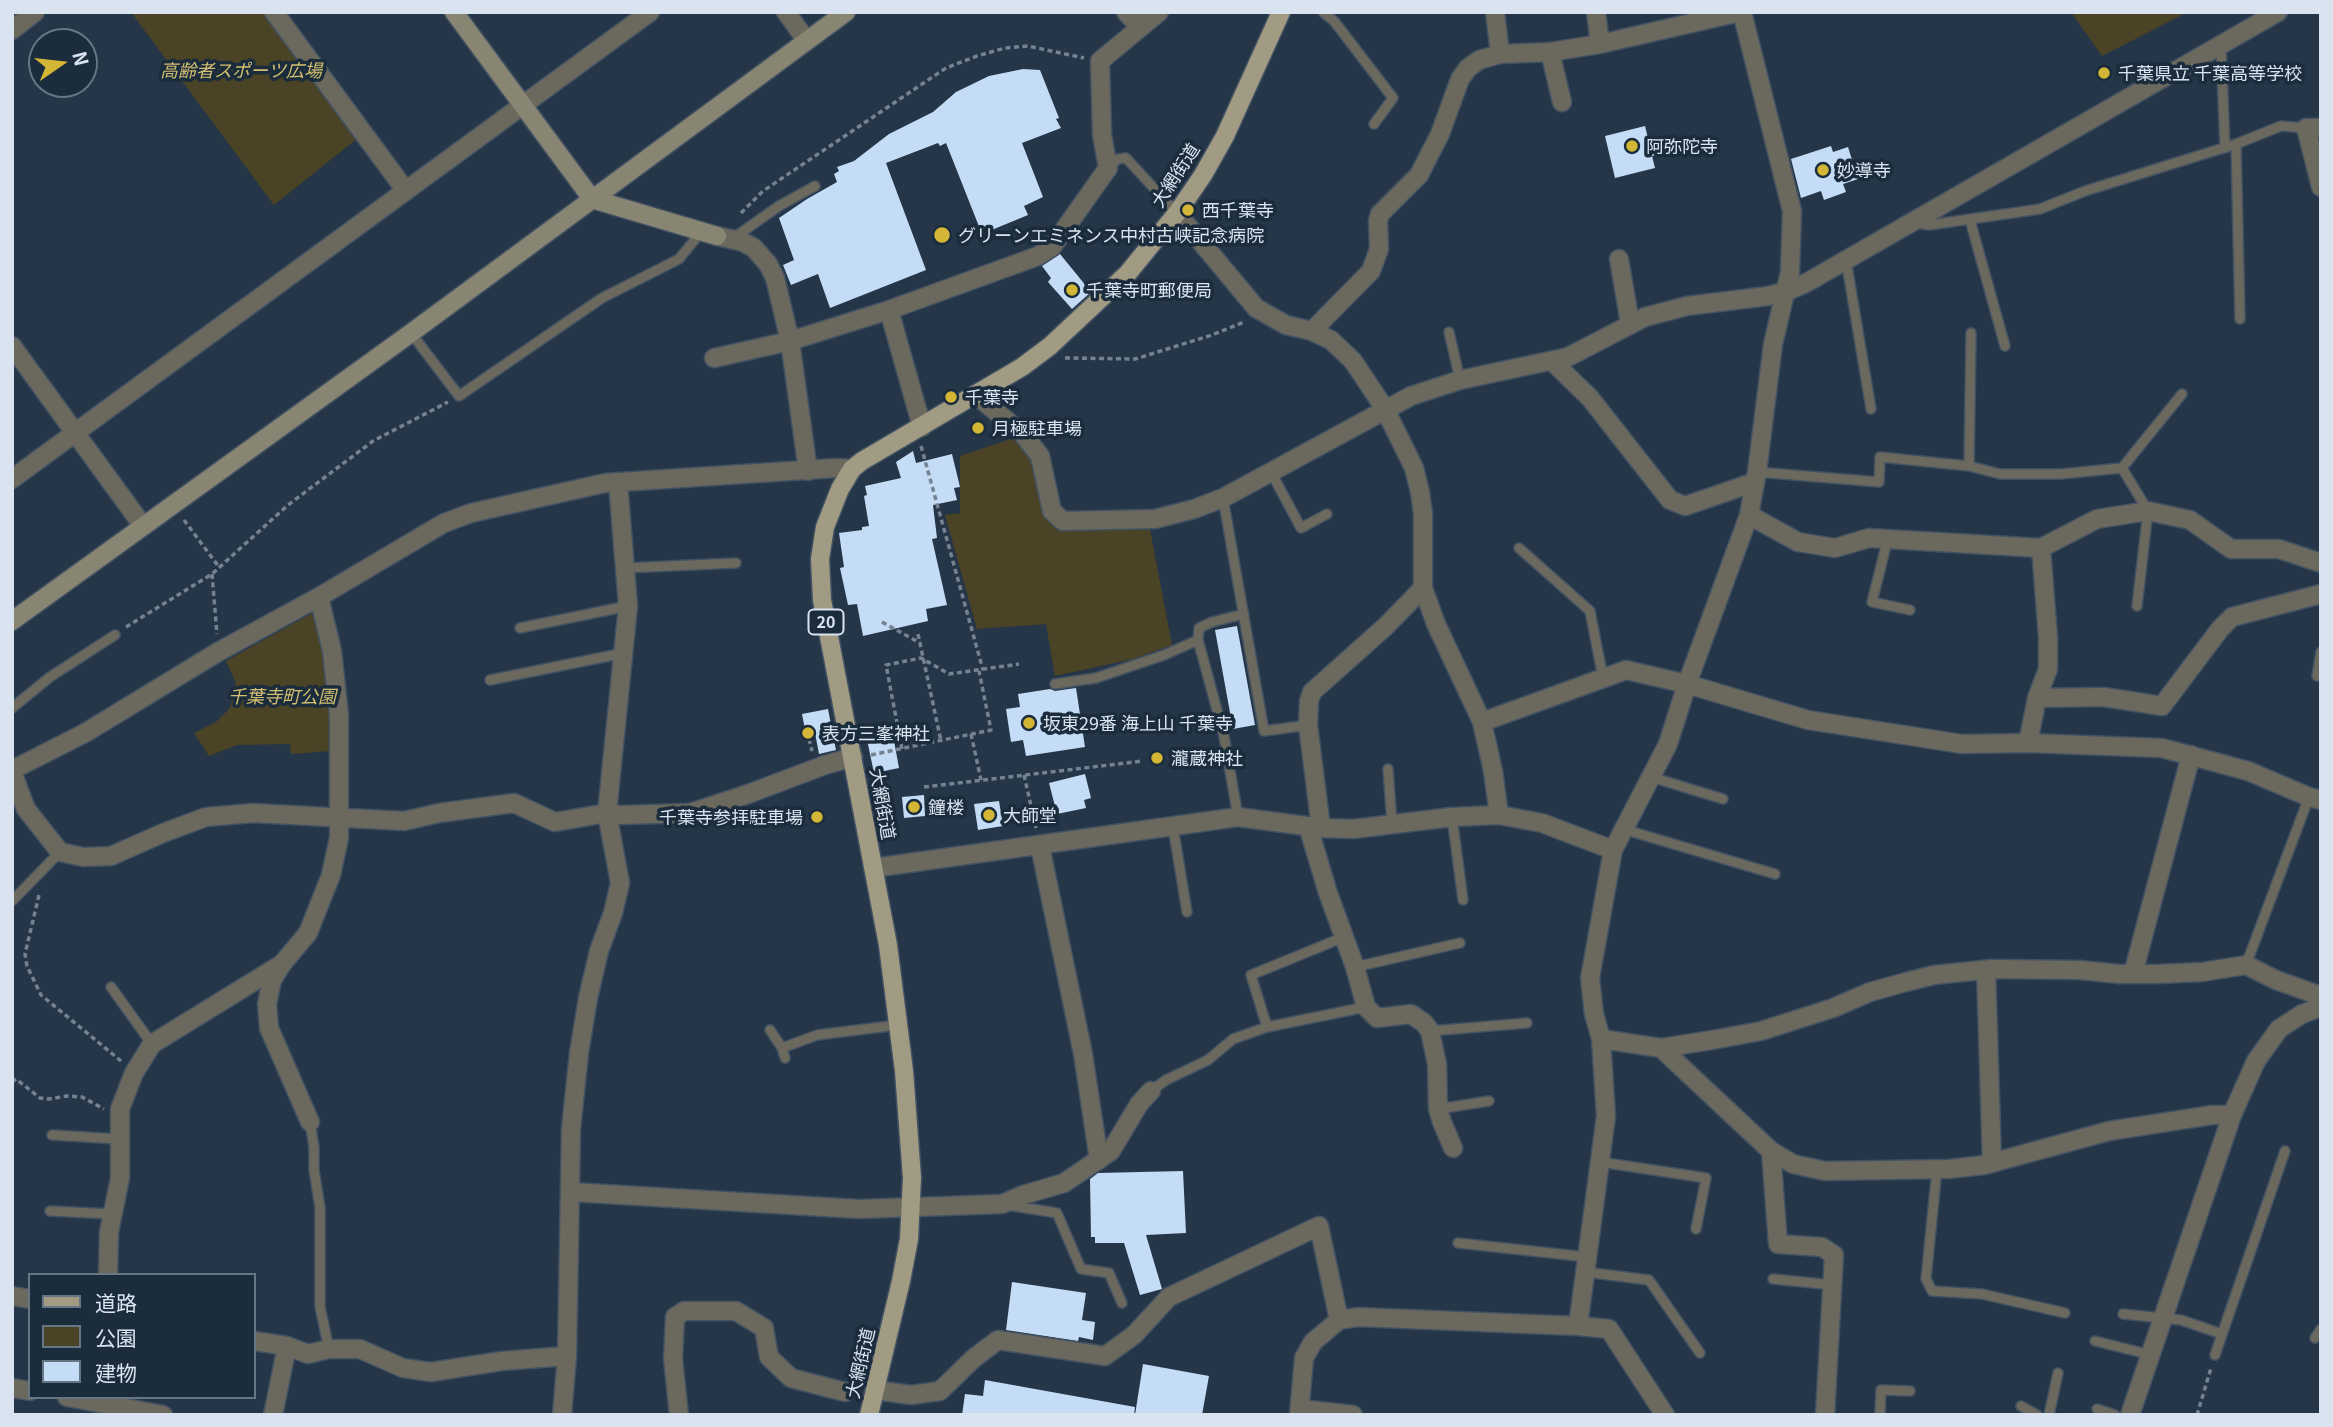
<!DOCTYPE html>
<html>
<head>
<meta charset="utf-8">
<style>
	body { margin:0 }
	#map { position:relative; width:2333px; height:1427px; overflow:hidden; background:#253648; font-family:Georgia,"Noto Sans JP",serif }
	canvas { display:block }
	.frame { position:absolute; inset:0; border:14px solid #dae4f0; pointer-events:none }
	.legend { position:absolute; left:28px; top:1273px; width:228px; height:126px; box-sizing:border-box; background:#1b2c3d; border:2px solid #677685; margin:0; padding:9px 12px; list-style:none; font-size:21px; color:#dae4f0 }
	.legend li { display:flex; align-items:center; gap:14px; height:35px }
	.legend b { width:35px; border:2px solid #677685 }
	.north { position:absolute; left:28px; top:28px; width:70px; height:70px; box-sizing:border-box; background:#1b2c3d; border:2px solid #677685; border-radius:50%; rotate:76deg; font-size:19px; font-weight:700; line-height:28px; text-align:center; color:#dae4f0 }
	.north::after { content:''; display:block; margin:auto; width:24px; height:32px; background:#d3b635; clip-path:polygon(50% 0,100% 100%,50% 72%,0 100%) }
</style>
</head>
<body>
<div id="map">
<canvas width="2333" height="1427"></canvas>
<div class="frame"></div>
<ul class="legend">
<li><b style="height:9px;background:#a19b84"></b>道路</li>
<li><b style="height:19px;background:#4b4325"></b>公園</li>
<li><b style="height:19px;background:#c4dcf6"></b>建物</li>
</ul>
<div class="north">N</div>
</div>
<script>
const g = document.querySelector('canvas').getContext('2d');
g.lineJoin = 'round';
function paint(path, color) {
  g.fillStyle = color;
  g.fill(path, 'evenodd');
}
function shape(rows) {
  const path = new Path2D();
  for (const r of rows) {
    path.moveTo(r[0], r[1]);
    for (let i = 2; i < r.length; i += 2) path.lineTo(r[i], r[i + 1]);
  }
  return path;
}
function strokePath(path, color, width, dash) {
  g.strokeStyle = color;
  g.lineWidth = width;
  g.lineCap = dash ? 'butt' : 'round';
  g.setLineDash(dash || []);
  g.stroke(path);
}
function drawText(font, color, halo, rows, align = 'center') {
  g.font = font + ' Georgia,"Noto Sans JP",serif';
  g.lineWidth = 7;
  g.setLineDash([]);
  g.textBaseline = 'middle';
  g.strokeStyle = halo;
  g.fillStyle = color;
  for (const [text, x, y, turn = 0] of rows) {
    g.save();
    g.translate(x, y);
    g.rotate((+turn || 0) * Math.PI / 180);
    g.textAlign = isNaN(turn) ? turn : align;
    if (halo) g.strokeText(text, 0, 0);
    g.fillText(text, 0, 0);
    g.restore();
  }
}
paint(shape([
	[131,12,266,12,358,138,274,205],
	[2071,12,2188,12,2102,56],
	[1017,437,1033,457,1048,516,1149,524,1172,645,1133,659,1055,676,1046,624,977,629,945,515,960,513,960,456],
	[316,611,332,703,330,751,291,754,290,744,237,745,209,756,194,733,216,722,230,708,236,683,226,661]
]), '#4b4325');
paint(shape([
	[1023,69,1040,70,1059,118,1056,119,1061,128,1022,143,1043,197,1024,206,1028,215,982,234,946,143,940,146,938,143,886,163,926,270,830,308,818,274,791,285,783,265,794,260,779,218,807,199,837,182,834,174,839,171,837,167,854,161,889,134,933,112,956,92,989,76],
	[1645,126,1648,138,1655,136,1659,154,1652,156,1655,168,1615,178,1605,136],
	[1831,146,1833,152,1848,147,1858,179,1843,184,1846,192,1824,200,1821,191,1801,198,1791,159],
	[1060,254,1091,292,1072,309,1048,282,1051,278,1042,266],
	[913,451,916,463,952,454,960,487,954,488,957,500,933,505,937,538,932,539,947,605,926,609,928,621,863,636,857,604,848,605,840,568,844,567,839,533,862,530,862,527,869,526,864,496,867,495,865,486,901,478,896,462],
	[1237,626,1255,725,1233,729,1215,630],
	[1076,688,1085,747,1026,756,1023,740,1011,742,1006,709,1020,707,1018,694,1050,689,1055,691],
	[828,709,836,750,819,754,815,733,806,735,802,714],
	[892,730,899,768,874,773,866,735],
	[1085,774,1091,798,1084,800,1086,808,1057,814,1049,783],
	[924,795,925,816,904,818,902,797],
	[999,801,1003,826,978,830,974,804],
	[1183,1171,1186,1233,1146,1235,1162,1289,1140,1295,1124,1243,1095,1243,1095,1237,1091,1237,1090,1179,1098,1173],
	[1012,1282,1086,1293,1082,1320,1095,1322,1093,1340,1079,1337,1078,1341,1006,1330],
	[1143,1364,1209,1376,1202,1415,1135,1415],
	[985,1380,1135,1407,1134,1415,962,1415,965,1394,983,1396]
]), '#c4dcf6');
const lane = shape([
	[1323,12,1334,21,1393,98,1374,124],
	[2221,45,2225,148],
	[2236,144,2281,126,2306,128],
	[1109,167,1118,159,1126,158,1177,213],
	[1970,220,2005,346],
	[1917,223,1929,225,2040,209,2085,191,2236,144,2240,319],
	[732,239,779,206,815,186],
	[1846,260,1871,409],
	[1449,332,1460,380],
	[411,333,459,396,602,298,679,259,701,232],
	[1969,466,1971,333],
	[1271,472,1301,528,1327,514],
	[1757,472,1879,482,1880,457,1969,466,2000,474,2061,474,2122,468],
	[1223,498,1264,731,1308,725],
	[1888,538,1872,602,1910,610],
	[1519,548,1590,611,1603,678],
	[625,568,736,563],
	[2137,606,2148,511,2122,468,2182,394],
	[520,628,628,606],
	[2317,676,2321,652],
	[490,680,624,653],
	[1055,684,1096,678,1164,655,1198,640],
	[12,708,50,677,115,635],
	[1388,769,1392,824],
	[1651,777,1723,799],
	[1238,817,1224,736,1198,640,1199,628,1212,622,1244,614],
	[1452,817,1463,900],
	[1173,827,1187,912],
	[1626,830,1775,874],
	[12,901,60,852],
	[2246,965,2309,797],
	[1355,967,1460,943],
	[111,987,152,1044],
	[1267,1027,1251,975,1344,937],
	[770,1030,782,1048,785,1058],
	[1430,1031,1527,1023],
	[782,1048,817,1035,898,1025],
	[1151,1091,1166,1080,1208,1060,1233,1039,1267,1027,1366,1007],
	[1438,1109,1489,1101],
	[310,1122,314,1147,314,1170,320,1208,320,1307,329,1349],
	[52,1135,118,1139],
	[1600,1162,1706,1178,1696,1229],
	[1937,1169,1926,1279,1932,1291,1982,1294,2065,1313],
	[1007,1205,1057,1213,1081,1269,1109,1273,1122,1303],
	[50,1211,112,1214],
	[1458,1243,1587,1257],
	[1585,1272,1649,1280,1700,1353],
	[1773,1279,1833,1285],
	[2123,1314,2181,1320,2222,1334],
	[2315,1338,2321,1329],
	[2095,1341,2151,1355],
	[2215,1355,2285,1151],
	[2021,1406,2037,1415],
	[2097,1409,2115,1415],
	[1880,1415,1881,1390,1910,1391],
	[2049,1415,2058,1373]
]);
const street = shape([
	[274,12,406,191],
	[786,12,806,40],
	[1126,12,1140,27],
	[1495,12,1500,54],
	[1596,12,1600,44],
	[12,30,35,12],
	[1550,52,1562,102],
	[2321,128,2306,128,2321,187],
	[1177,213,1256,308,1286,325,1312,331,1331,340,1353,361,1385,409,1414,468,1420,492,1423,514,1423,588,1386,626,1312,692,1309,701,1308,725,1321,828],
	[717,236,743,242,754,248,768,264,775,278,790,341,808,471],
	[1619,259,1630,323],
	[889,310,922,427],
	[1312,331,1371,271,1379,249,1378,221,1380,214,1419,175,1440,134,1460,79,1468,68,1479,60,1500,54,1550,52,1600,44,1740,12],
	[12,346,143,526],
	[714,358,790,341,889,310,1038,256,1052,247,1108,168,1102,135,1100,61,1159,12],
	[1552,361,1590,398,1670,500,1685,506,1755,482],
	[976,395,1023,434,1040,456,1052,511,1063,521,1155,519,1194,509,1223,498,1411,396,1460,380,1568,357,1645,317,1687,306,1768,296,1787,291,1806,283,2278,12],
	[12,479,650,12],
	[1749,515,1798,542,1835,548,1869,538,2041,548,2097,519,2148,511,2190,520,2231,549,2279,549,2321,563],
	[2041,548,2048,637,2048,669,2037,698,2028,743,2162,748,2248,771,2309,797,2321,800],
	[1423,588,1436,624,1482,722,1493,771,1499,815],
	[2037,698,2104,697,2162,706,2220,629,2232,617,2321,594],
	[1482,722,1626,670,1687,684,1808,720,1962,744,2028,743],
	[12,770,85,733,218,652,319,597,444,523,471,513,605,483,836,468,852,469],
	[12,772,26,809,60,852,83,857,111,856,163,833,206,817,253,813,404,821,439,813,514,803,555,822,607,813,620,815,690,813,748,794,825,765,853,757],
	[1308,826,1328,893,1355,967,1366,1007,1377,1018,1411,1014,1424,1023,1430,1031,1437,1064,1438,1109,1442,1122,1453,1148],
	[1040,846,1083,1054,1099,1160],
	[873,868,1238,817,1321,828,1353,829,1452,817,1499,815,1542,823,1613,850],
	[282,964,272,980,267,1004,269,1028,310,1122],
	[1986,970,1992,1163],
	[2133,974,2191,755],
	[1601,1039,1661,1048,1712,1040,1761,1031,1833,1008,1870,992,1906,982,1934,975,1992,969,2080,970,2119,974,2157,974,2202,972,2246,965,2276,980,2318,995,2321,1006],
	[1661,1048,1771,1151,1793,1164,1825,1171,1949,1169,1984,1165,2109,1131,2212,1115,2232,1115],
	[1771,1151,1778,1244,1822,1247,1834,1255,1825,1415],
	[571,1192,859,1209,1002,1204,1023,1195,1064,1183,1111,1151,1139,1104,1151,1091],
	[108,1275,109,1232,120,1178,120,1109,134,1073,152,1044,282,964,308,933,331,875,339,838,339,715,332,651,319,597],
	[12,1296,30,1299],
	[1578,1326,1606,1116,1601,1039,1594,1014,1590,978,1613,850,1668,744,1687,684,1749,515,1757,472,1773,344,1790,272,1792,211,1742,12],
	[254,1341,287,1346,308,1354,329,1349,360,1349,403,1368,431,1372,502,1361,567,1356],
	[12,1388,30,1391],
	[875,1390,911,1395,940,1391,974,1358,998,1340,1105,1356,1134,1335,1169,1297,1319,1226,1339,1320],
	[67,1397,163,1415],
	[1300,1409,1353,1415],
	[273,1415,287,1346],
	[562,1415,567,1356,571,1129,579,1053,588,998,599,951,613,913,620,883,607,813,628,606,618,482],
	[679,1415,673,1359,675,1317,684,1311,736,1311,764,1328,769,1357,791,1378,845,1392],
	[1299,1415,1304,1358,1313,1342,1339,1320,1358,1317,1578,1326,1609,1329,1665,1415],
	[2130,1415,2232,1115,2256,1061,2279,1029,2302,1014,2321,1007]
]);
const secondary = shape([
	[454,12,592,199,717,236],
	[12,621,411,333,846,12]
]);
const primary = shape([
	[869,1415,901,1281,909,1239,912,1178,904,1071,888,945,822,600,820,559,825,527,840,489,852,469,862,461,1022,367,1050,346,1128,273,1177,213,1203,175,1225,136,1281,12]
]);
strokePath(lane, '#425263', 12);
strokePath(street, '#425263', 21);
strokePath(secondary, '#425263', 21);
strokePath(primary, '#425263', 21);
strokePath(shape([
	[741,213,763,191,946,68,977,56,1005,48,1028,46,1084,58],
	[1065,358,1135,359,1212,335,1244,322],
	[921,446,983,670],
	[184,520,219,567],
	[212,574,217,634],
	[882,622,920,643],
	[126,627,212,574,288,505,373,441,448,402],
	[918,634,941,741],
	[971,734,981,780],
	[809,739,812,751],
	[902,749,886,665,921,658,949,674,1019,664],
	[871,755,991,730,979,671],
	[1024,775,1036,828],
	[924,787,1143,761],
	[39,895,25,954,27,966,41,995,121,1061],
	[12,1082,16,1079,40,1098,49,1099,67,1096,82,1097,104,1109],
	[2197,1415,2211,1368]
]), '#748291', 3.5, [5, 3.5]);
strokePath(lane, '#6b685d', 9);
strokePath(street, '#6b685d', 18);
strokePath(secondary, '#898573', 18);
strokePath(primary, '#a19b84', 18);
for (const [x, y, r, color] of [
	[2104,73,7,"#d3b635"],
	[1632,146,7,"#d3b635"],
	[1823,170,7,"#d3b635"],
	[1188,210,7,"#d3b635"],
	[942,235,9,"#d3b635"],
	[1072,290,7,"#d3b635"],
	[951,397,7,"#d3b635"],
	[978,428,7,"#d3b635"],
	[1029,723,7,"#d3b635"],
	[808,733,7,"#d3b635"],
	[1157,758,7,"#d3b635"],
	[914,807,7,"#d3b635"],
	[989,815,7,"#d3b635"],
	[817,817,7,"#d3b635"]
]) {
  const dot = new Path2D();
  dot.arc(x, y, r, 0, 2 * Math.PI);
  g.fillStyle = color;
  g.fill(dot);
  strokePath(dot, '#1b2c3d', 2.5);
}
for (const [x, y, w] of [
	[826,622,35]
]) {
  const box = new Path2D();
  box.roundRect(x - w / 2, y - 12.5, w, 25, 5);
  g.fillStyle = '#1b2c3d';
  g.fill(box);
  strokePath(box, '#dae4f0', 2);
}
drawText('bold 16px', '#dae4f0', null, [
	["20",826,622]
]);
drawText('italic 18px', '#d3bf6f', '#1b2c3d', [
	["高齢者スポーツ広場",241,70],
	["千葉寺町公園",282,696]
]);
drawText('18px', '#dae4f0', '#1b2c3d', [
	["千葉県立 千葉高等学校",2118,73],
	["阿弥陀寺",1646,146],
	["妙導寺",1837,170],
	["西千葉寺",1202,210],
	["グリーンエミネンス中村古峡記念病院",958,235],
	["千葉寺町郵便局",1086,290],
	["千葉寺",965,397],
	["月極駐車場",992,428],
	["坂東29番 海上山 千葉寺",1043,723],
	["表方三峯神社",822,733],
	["瀧蔵神社",1171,758],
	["鐘楼",928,807],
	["大師堂",1003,815],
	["千葉寺参拝駐車場",803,817,"right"]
], 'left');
drawText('18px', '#dae4f0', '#1b2c3d', [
	["大網街道",1175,175,-57],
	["大網街道",883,804,80],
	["大網街道",860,1363,-77]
]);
</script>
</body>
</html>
